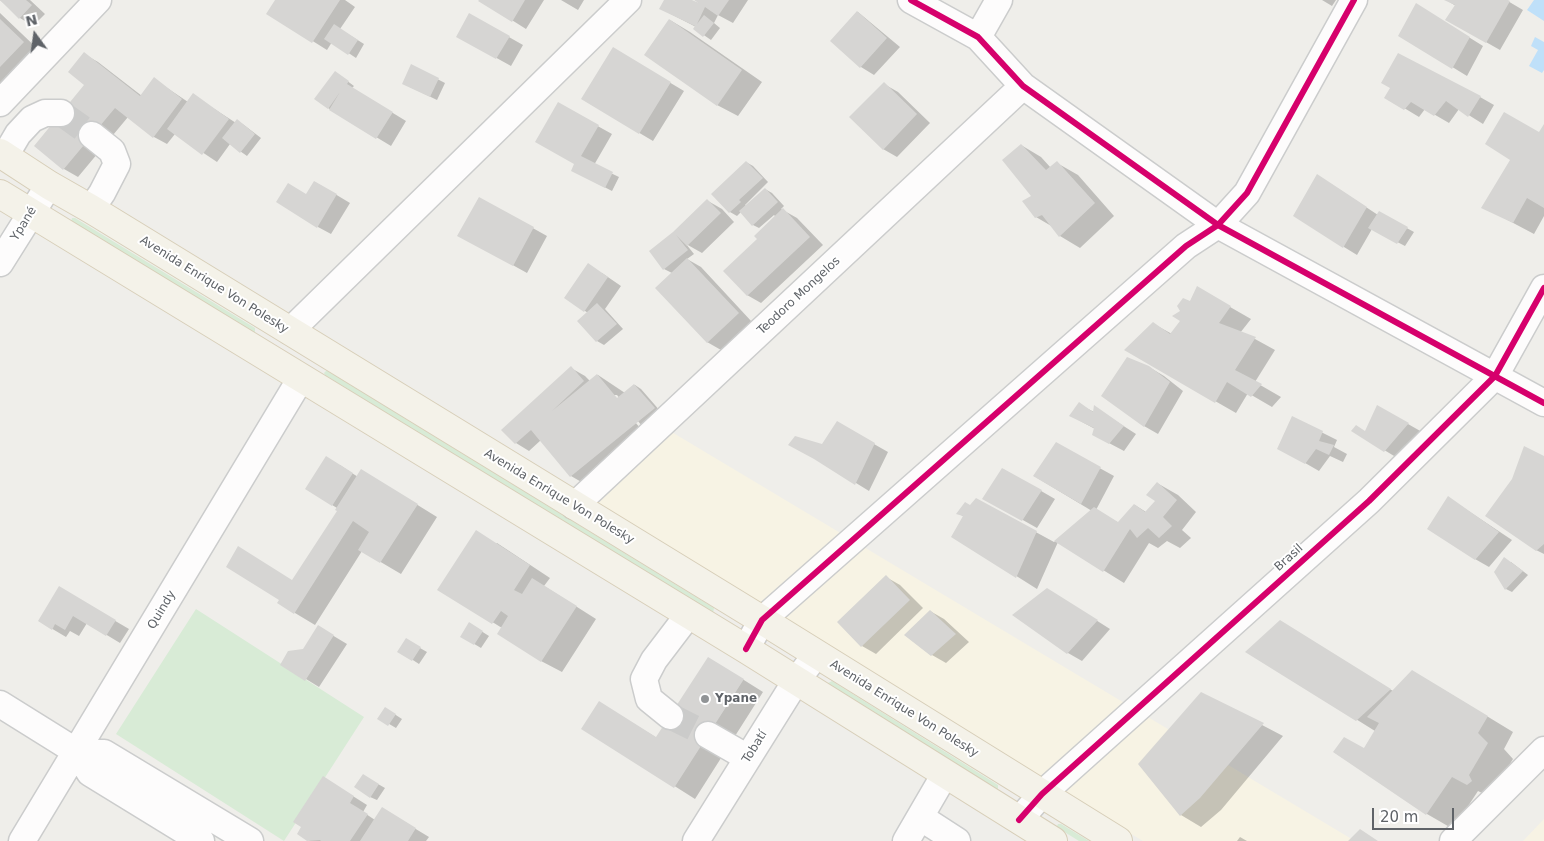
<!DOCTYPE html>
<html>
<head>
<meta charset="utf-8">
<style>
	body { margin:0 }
	#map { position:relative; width:1544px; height:841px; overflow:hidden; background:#efeeea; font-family:"DejaVu Sans",sans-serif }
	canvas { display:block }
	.north { position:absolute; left:10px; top:10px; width:50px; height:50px; -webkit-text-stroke:4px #fff; paint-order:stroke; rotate:346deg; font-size:14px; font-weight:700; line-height:20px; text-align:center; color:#5f6368 }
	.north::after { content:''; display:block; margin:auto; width:18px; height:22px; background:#5f6368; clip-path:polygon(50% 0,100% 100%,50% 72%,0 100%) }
	.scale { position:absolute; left:1372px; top:808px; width:82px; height:22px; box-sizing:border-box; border:2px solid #5f6368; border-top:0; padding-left:6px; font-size:15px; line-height:18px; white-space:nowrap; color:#5f6368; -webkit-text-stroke:4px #fff; paint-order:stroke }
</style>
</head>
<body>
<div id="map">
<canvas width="1544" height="841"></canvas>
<div class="north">N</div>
<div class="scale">20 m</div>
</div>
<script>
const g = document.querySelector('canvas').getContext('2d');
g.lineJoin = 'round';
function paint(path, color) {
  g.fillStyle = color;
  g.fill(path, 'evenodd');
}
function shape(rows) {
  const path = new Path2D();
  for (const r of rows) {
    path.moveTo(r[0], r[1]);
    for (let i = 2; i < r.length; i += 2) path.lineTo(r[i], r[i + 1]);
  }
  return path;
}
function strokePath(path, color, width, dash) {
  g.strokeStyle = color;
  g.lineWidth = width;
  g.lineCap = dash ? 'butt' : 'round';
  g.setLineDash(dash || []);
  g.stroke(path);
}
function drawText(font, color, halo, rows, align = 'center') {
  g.font = font + ' "DejaVu Sans",sans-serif';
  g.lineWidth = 4;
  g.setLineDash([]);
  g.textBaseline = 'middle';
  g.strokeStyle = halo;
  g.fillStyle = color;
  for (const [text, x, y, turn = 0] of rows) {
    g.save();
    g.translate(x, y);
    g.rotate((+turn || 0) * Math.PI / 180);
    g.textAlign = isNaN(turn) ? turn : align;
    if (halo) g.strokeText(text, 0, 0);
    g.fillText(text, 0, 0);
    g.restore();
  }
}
paint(shape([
	[670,431,1355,841,1143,841,586,512],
	[1544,819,1544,841,1523,841]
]), '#f7f3e4');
paint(shape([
	[72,218,75,218,255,328,255,332,253,333,71,222],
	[326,371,328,371,714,608,713,613,710,613,325,375,324,373],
	[196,609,364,717,284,841,116,734],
	[832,681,998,785,998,789,996,790,829,686,828,683],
	[1058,824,1061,824,1089,841,1079,841,1058,828,1057,826]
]), '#d8ebd6');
paint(shape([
	[1534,0,1544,0,1544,21,1527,10],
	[1535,37,1544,42,1544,70,1542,73,1529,66,1538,50,1531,46]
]), '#bfe0f9');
paint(shape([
	[0,0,30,0,45,14,33,26,20,18],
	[276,0,345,0,355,7,340,29,364,44,356,58,332,42,327,50,268,13],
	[480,0,544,0,526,29],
	[561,0,584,0,578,10],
	[665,0,689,0,700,4,695,0,748,0,733,23,718,15,714,23,720,28,711,40,695,29,696,27,661,9],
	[1322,0,1336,0,1332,6],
	[1446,0,1506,0,1523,10,1500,50,1447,20,1456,6],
	[858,12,900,47,874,75,861,67],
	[0,13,43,54,0,100],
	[1430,13,1483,46,1467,76,1400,35],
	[470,15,523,45,511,66,457,36],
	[670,20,690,32,762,82,738,116,717,105],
	[84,54,98,62,142,96,154,79,188,102,193,95,236,123,238,121,244,125,261,138,247,156,230,144,217,162,175,134,167,144,154,137,128,117,78,177,64,169,36,146,86,85],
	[627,57,684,91,653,141,582,99],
	[412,66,445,83,437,100,410,87],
	[342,77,354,86,352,88,406,121,391,146,328,108],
	[884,84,898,92,930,123,897,157,883,149],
	[1386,97,1480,97,1494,105,1483,124,1459,109,1449,123,1425,109,1419,117],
	[558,104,612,134,594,165,619,177,612,191,579,174],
	[1544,127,1544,216,1534,234,1483,207],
	[1021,145,1041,157,1051,168,1057,163,1078,175,1114,216,1080,248,1060,236,1053,227,1036,217,1033,196],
	[746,162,753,166,768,182,745,205,746,206,765,189,772,193,784,206,781,209,797,218,823,245,761,303,747,295,759,239,776,217,774,215,759,228,753,225,741,212,737,216,730,212,712,194],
	[315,182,350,203,331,234,318,227,307,196],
	[1331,184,1378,215,1379,213,1414,232,1405,246,1372,229,1357,255,1344,247],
	[479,198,547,236,527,273,473,243],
	[708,201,722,209,734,222,702,253,686,244,694,254,687,259,701,267,752,322,721,350,707,342,672,273,664,269,674,233],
	[602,273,621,286,605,309,623,329,604,345,597,341,579,321,588,313,566,298],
	[1197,288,1251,319,1240,333,1255,339,1275,350,1255,382,1281,397,1272,407,1248,393,1236,413,1126,350,1154,324,1172,334,1181,320],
	[1149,367,1164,376,1183,391,1158,434,1144,426],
	[571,368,585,376,590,381,598,375,625,393,635,385,641,389,661,412,597,491,571,476,541,440,529,451,516,443,503,430],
	[613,395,617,395,642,426,640,428],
	[1079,404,1094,412,1094,407,1136,434,1124,451,1107,442,1095,429,1071,416],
	[1293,418,1337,440,1334,447,1347,454,1343,462,1330,456,1319,471,1279,448],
	[837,423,888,452,869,491,856,483,823,446],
	[1408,424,1422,432,1399,459,1353,431,1366,432],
	[1056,444,1114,476,1096,510,1119,523,1135,505,1146,512,1157,501,1157,483,1178,495,1196,512,1182,530,1191,538,1180,548,1167,541,1158,548,1149,543,1124,583,1058,542,1037,589,953,536,964,517,958,513,971,507,977,500,1054,542,1092,511,1034,476],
	[1544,458,1544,554,1536,550],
	[340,465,358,477,382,483,437,517,401,574,362,551,315,625,295,613,293,581,338,511,337,508,306,489],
	[1003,469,1055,499,1037,528,998,506],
	[1449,498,1512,540,1489,567,1475,559],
	[497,543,550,578,544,586,596,619,562,672,541,661,502,628,439,589],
	[1511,562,1528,575,1512,592,1506,589],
	[886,577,900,585,923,608,876,654,862,646],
	[59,588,129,629,120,643,87,623,79,636,70,631,66,637,39,621],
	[1061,598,1110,629,1082,661,1068,653],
	[930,611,944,619,969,642,946,663,932,655],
	[470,624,489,636,481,648,461,636],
	[1300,634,1393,691,1439,687,1513,732,1504,749,1513,759,1494,790,1494,799,1478,791,1453,829,1427,814,1334,752,1364,749,1375,731,1247,651],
	[332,635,347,644,319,687,306,679,303,650],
	[406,640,427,652,419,664,399,651],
	[728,670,763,692,695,799,583,728,600,703,657,738],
	[1201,693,1283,736,1221,810,1201,827,1181,815],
	[385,708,402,719,396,728,379,718],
	[364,776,385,788,377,800,370,797],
	[337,786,367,805,363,812,375,820,396,817,429,837,426,841,310,841,298,834],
	[1240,837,1247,841,1237,841]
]), '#0003');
paint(shape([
	[0,0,26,0,32,5,19,19],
	[275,0,340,0,312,43,266,14],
	[479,0,525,0,512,22,478,1],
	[664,0,692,0,699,3,694,0,729,0,718,16,705,7,697,24,704,15,714,23,703,37,693,29,695,26,659,9],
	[1444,0,1508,0,1510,1,1486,43,1445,20,1455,5],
	[1416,3,1470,37,1452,69,1398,36],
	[857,11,887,38,860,68,830,41],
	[469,13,510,36,496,59,456,37],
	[0,19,24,42,0,67],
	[669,19,742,70,717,106,644,55],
	[334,24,358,40,348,55,324,39],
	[613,47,671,82,639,134,581,99],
	[84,52,140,96,154,77,182,99,153,138,115,108,63,170,34,146,84,85,68,72],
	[1398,53,1481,96,1468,117,1446,101,1434,116,1411,102,1404,110,1384,98,1390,88,1381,83],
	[411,64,439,78,430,97,402,84],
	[335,71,349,81,347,84,393,112,376,139,329,110,340,92,328,109,314,99],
	[884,82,917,114,883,150,849,117],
	[193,93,229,119,202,155,167,129],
	[558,102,599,125,581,156,613,172,605,188,571,171,574,164,535,142],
	[1504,112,1539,132,1544,124,1544,208,1527,198,1513,223,1481,208,1510,160,1485,144],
	[237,119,255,134,240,153,222,138],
	[1021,144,1046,170,1057,161,1095,203,1059,237,1042,215,1035,218,1022,201,1031,196,1002,160],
	[746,161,763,178,739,200,741,202,729,213,711,194],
	[1317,174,1367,207,1343,248,1293,216],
	[314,181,337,194,317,228,276,202,288,183,306,194],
	[765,188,778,202,752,226,739,211],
	[479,197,534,227,513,266,457,236],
	[707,199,721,213,687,246,676,235,688,250,663,270,649,251,673,232],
	[783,208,810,237,747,296,723,271,757,239,754,236],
	[1379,211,1408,227,1397,244,1368,228],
	[687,258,739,313,707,343,655,288],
	[588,263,608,277,584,312,564,298],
	[1197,286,1231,306,1219,323,1256,337,1235,370,1262,384,1251,397,1227,382,1215,403,1124,350,1153,322,1170,334,1180,321,1172,316,1180,311,1177,306,1183,298,1190,301],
	[597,303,617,324,596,342,577,321],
	[1127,357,1149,366,1170,382,1144,427,1101,396],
	[571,366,584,381,552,411,597,374,617,398,634,384,655,408,570,477,531,430,515,444,501,430],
	[1079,402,1093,412,1094,405,1124,426,1109,444,1092,435,1094,428,1069,416],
	[1377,405,1409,423,1384,452,1351,431,1356,425,1365,431],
	[1292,416,1323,431,1319,441,1334,445,1329,455,1316,449,1305,464,1277,449],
	[837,421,875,443,855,485,814,459,788,445,795,436,822,444],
	[1056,442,1101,467,1081,504,1033,476],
	[1524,446,1544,456,1544,544,1536,551,1485,516,1512,479],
	[326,456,353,473,332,506,305,489],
	[1002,468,1042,490,1022,521,982,499],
	[361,469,418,504,380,563,358,550,369,532,353,521,294,614,277,603,279,600,226,567,238,546,292,580,337,511,335,510],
	[1157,482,1177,500,1163,517,1172,526,1159,538,1148,528,1137,538,1130,529,1103,572,1054,541,1094,507,1118,522,1134,504,1145,512,1155,501,1146,495],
	[1448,496,1499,532,1475,560,1427,529],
	[976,498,1037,531,1016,578,951,537,963,516,956,514,965,502,970,505],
	[476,530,530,565,514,590,522,594,532,578,577,606,541,662,497,634,508,616,501,611,492,624,437,590],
	[1504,557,1523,571,1505,590,1494,572],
	[886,575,910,600,861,647,837,622],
	[59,586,116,620,106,636,73,616,65,630,55,624,52,630,38,621],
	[1047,588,1098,620,1067,654,1012,615],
	[930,610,956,634,931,656,904,635],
	[1280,620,1391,689,1356,721,1245,652],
	[469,622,483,631,474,645,460,637],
	[318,625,334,635,305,681,280,665,288,651,303,649],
	[406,638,421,647,412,661,397,652],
	[708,657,744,679,674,788,581,729,599,701,656,737],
	[1412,670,1488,716,1478,733,1488,743,1469,775,1472,781,1467,785,1452,777,1426,815,1333,752,1344,737,1364,748,1379,723,1367,717],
	[1201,692,1264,723,1200,798,1180,816,1138,764],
	[385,707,396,714,388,726,377,719],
	[363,774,379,784,370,798,354,787],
	[323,776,354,796,350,803,368,814,350,841,321,841,320,840,307,841,297,834,301,827,293,822],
	[382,807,416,828,408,841,360,841],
	[1360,829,1378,841,1348,841]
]), '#d6d5d3');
strokePath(shape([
	[61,113,92,135],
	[670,716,708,735]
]), '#cbcbca', 26, [26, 13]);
const minor = shape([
	[911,0,978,37,1023,86,1218,225,1544,403],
	[978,37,999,0],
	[0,103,98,0],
	[5,156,18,134,32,119,45,113,61,113],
	[91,209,102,193,117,164,112,151,92,135],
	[0,263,49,185],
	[290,331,628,0],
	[574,506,1023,86],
	[746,649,762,620,1186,246,1218,225,1247,193,1354,0],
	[0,704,77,752,90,773,201,841],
	[670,716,649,699,644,679,654,660,689,614],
	[708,735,748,758],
	[77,752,104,753,250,841],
	[920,817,957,841],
	[1019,820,1042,794,1369,501,1495,376,1544,288],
	[22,841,301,378],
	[696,841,796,681,816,655],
	[906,841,945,774],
	[1453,841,1544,750]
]);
const major = shape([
	[0,153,49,185,91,209,762,620,1118,841],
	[0,194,746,649,1053,841]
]);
strokePath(minor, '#cbcccc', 29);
strokePath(major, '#d7ceb8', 30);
strokePath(minor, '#fdfcfc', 26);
strokePath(major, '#f4f2e9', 28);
strokePath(shape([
	[911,0,978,37,1023,86,1218,225,1544,403],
	[746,649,762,620,1186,246,1218,225,1247,193,1354,0],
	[1019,820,1042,794,1369,501,1495,376,1544,288]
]), '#d6006c', 6);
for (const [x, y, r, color] of [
	[705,699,5,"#919496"]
]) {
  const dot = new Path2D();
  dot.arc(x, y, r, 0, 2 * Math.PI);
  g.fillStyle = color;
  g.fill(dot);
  strokePath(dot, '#fff', 2);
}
drawText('12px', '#5f6368', '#fff', [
	["Ypané",24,224,-58],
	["Avenida Enrique Von Polesky",214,285,32],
	["Teodoro Mongelos",799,296,-43],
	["Avenida Enrique Von Polesky",559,497,31],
	["Brasil",1289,558,-42],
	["Quindy",162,610,-59],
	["Avenida Enrique Von Polesky",904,709,32],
	["Tobatí",755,747,-58]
]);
drawText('bold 12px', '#5f6368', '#fff', [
	["Ypane",715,699]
], 'left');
</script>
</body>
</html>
